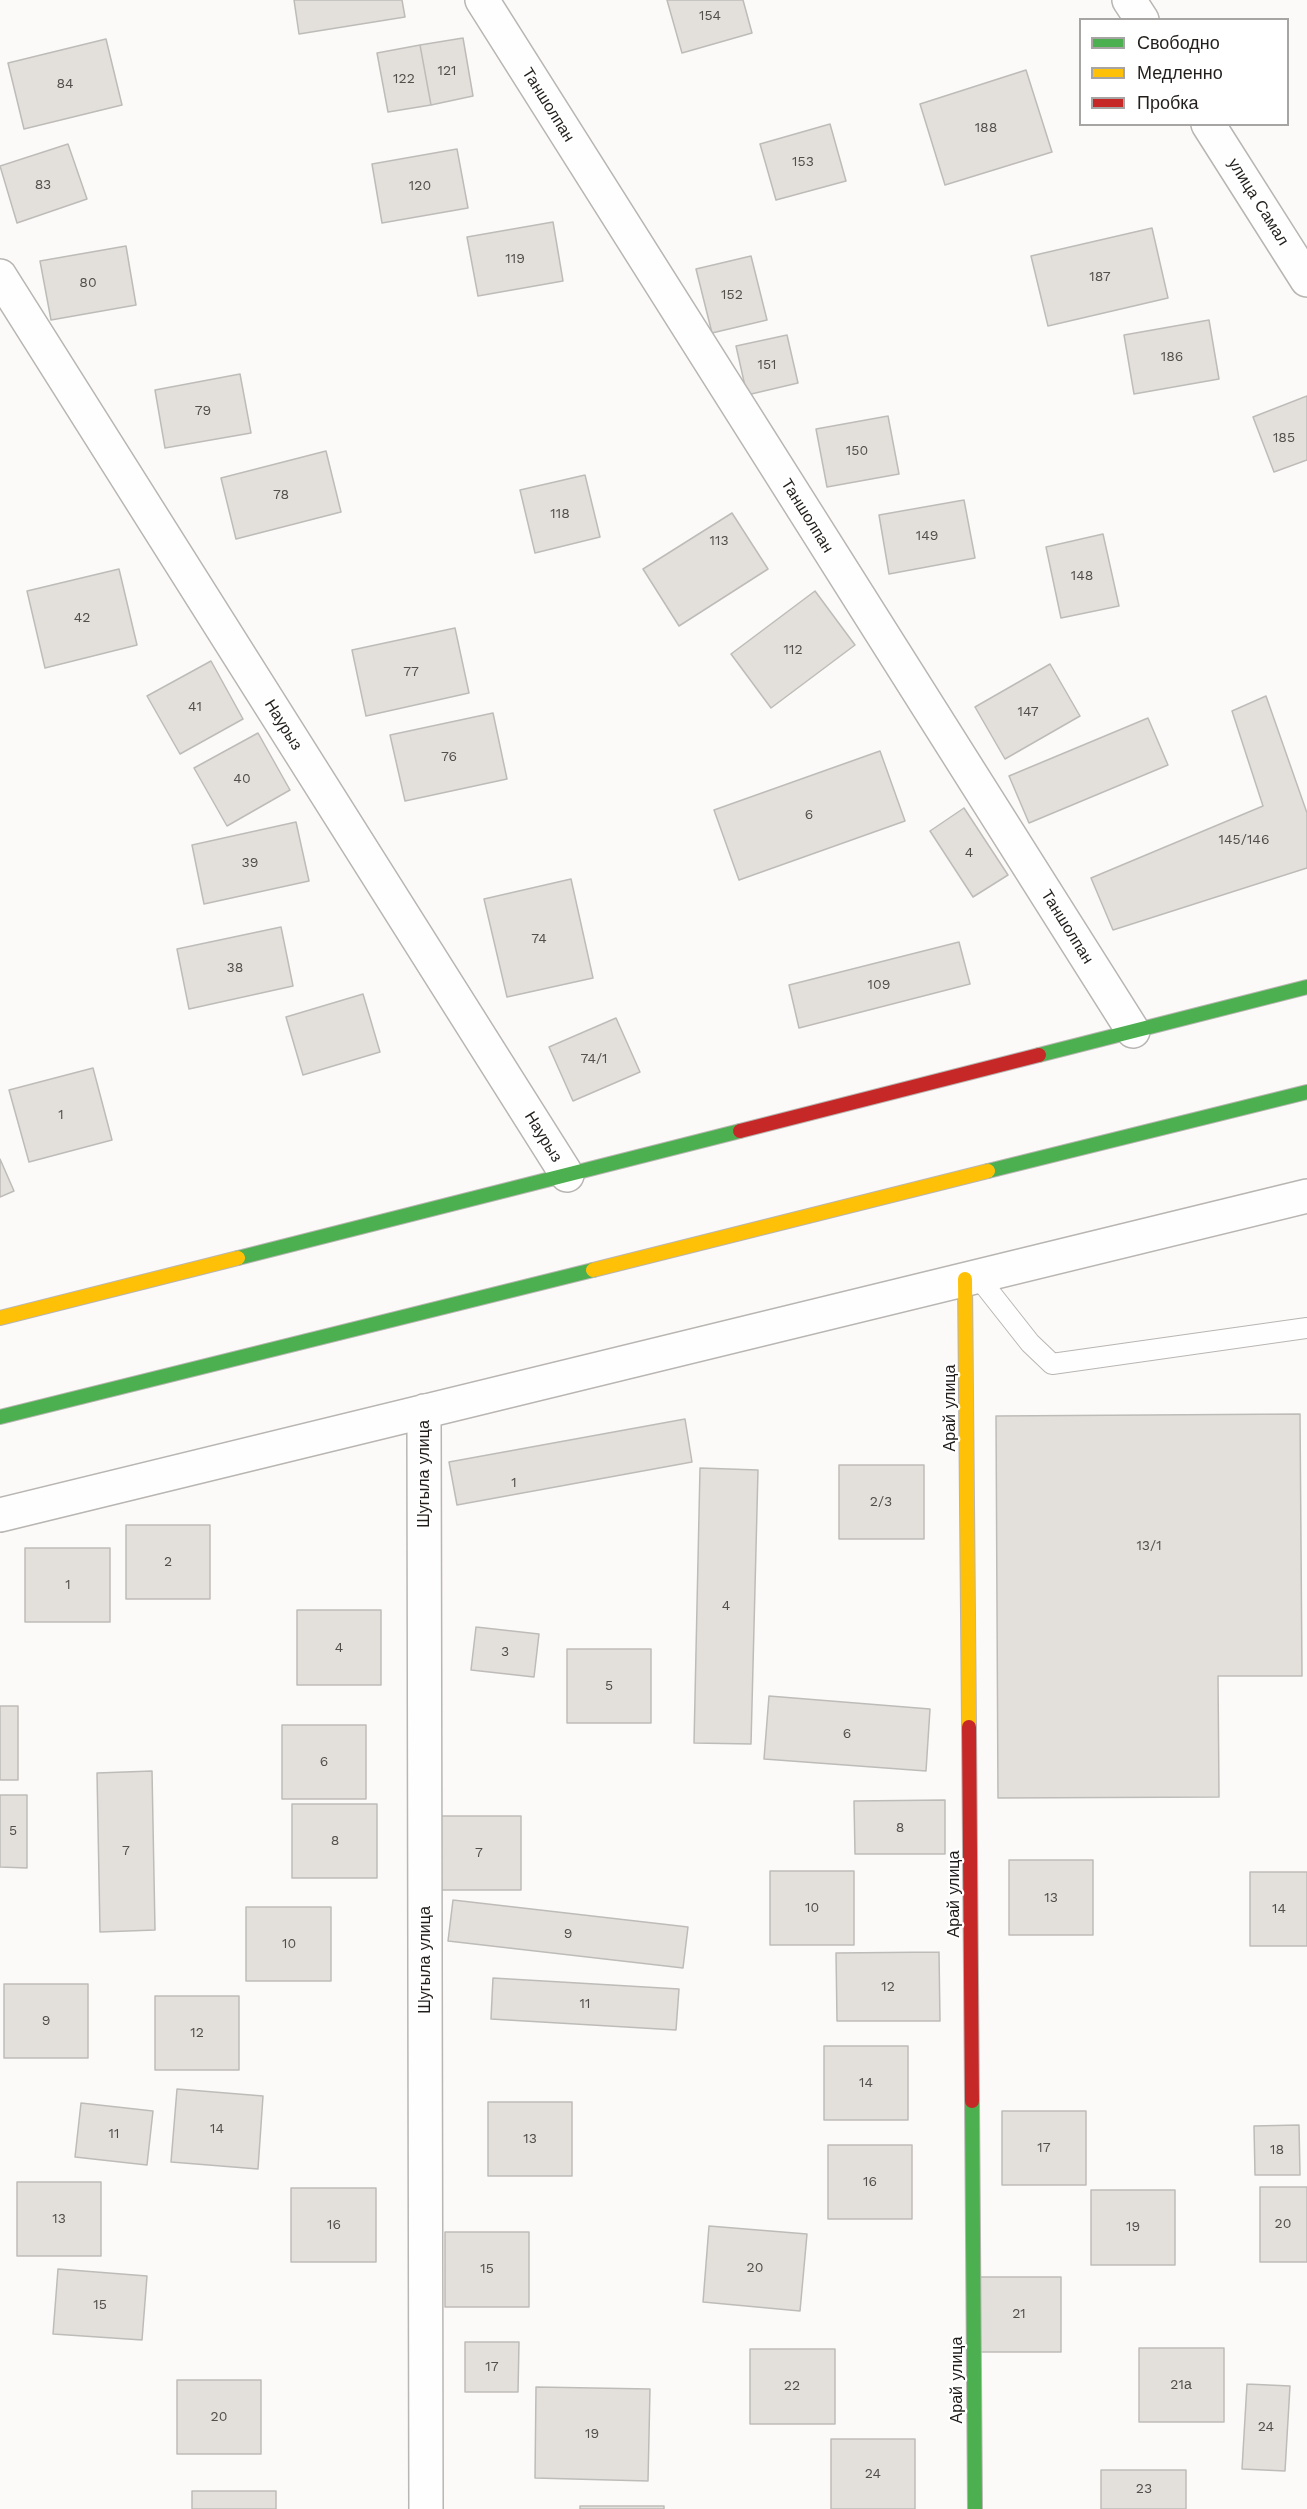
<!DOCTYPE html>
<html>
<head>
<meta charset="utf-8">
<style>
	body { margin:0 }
	#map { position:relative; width:1307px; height:2509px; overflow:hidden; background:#fcfaf8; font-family:"Work Sans",sans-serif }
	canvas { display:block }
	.legend { position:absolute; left:1079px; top:18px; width:210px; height:108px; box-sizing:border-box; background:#fff; border:2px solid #a7a5a4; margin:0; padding:8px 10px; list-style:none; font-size:18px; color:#221e1b }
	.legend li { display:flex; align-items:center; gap:12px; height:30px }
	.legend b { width:30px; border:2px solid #a7a5a4 }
</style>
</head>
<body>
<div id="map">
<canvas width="1307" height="2509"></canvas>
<ul class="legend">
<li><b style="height:8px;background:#4caf50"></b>Свободно</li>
<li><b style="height:8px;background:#ffc107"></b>Медленно</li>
<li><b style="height:8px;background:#c62828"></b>Пробка</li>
</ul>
</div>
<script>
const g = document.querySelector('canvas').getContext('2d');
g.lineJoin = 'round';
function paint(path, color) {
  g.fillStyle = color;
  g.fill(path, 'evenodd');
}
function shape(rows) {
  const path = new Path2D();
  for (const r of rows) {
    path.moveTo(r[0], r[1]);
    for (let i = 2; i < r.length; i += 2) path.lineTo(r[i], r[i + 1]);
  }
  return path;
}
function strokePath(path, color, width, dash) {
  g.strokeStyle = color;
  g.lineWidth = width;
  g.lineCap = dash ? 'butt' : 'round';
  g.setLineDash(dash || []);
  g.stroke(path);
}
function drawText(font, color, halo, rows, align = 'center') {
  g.font = font + ' "Work Sans",sans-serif';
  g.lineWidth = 4.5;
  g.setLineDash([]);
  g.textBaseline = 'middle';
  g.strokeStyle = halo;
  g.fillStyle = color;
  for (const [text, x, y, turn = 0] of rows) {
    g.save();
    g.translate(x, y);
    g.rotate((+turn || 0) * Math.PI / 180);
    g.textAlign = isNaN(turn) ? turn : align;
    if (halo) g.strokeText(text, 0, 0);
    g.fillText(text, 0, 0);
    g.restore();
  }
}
const building = shape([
	[294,0,402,0,405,17,299,34,294,0],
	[667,0,743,0,752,33,682,53,667,0],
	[463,38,473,96,431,105,420,45,463,38],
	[106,39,122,105,24,129,8,63,106,39],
	[420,45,431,105,388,112,377,53,420,45],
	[1026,70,1052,152,945,185,920,104,1026,70],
	[830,124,846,181,776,200,760,144,830,124],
	[68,144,87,199,17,223,0,166,68,144],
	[457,149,468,208,382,223,372,164,457,149],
	[553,222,563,281,478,296,467,237,553,222],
	[1152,228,1168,298,1048,326,1031,256,1152,228],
	[126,246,136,305,51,320,40,261,126,246],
	[751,256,767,320,712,333,696,269,751,256],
	[1209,320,1219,379,1134,394,1124,335,1209,320],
	[787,335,798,383,747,395,736,346,787,335],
	[240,374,251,433,165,448,155,390,240,374],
	[1307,396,1307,460,1274,472,1253,417,1307,396],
	[888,416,899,474,827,487,816,429,888,416],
	[326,451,341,512,236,539,221,478,326,451],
	[585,475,600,537,535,553,520,490,585,475],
	[964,500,975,558,889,574,879,515,964,500],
	[732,513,768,569,679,626,643,569,732,513],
	[1103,534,1119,606,1061,618,1046,547,1103,534],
	[119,569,137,645,45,668,27,591,119,569],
	[815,591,855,645,771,708,731,654,815,591],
	[455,628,469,693,366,716,352,650,455,628],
	[211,661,243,719,180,754,147,696,211,661],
	[1050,664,1080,716,1005,759,975,707,1050,664],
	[1266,696,1307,813,1307,868,1113,930,1091,878,1263,806,1232,711,1266,696],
	[493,713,507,779,405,801,390,735,493,713],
	[1148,718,1168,765,1029,823,1009,776,1148,718],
	[258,733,290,790,227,826,194,768,258,733],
	[880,751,905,821,739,880,714,810,880,751],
	[964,808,1008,875,973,897,930,831,964,808],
	[296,822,309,881,204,904,192,845,296,822],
	[571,879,593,978,507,997,484,899,571,879],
	[281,927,293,986,189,1009,177,949,281,927],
	[959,942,970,984,799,1028,789,985,959,942],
	[363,994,380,1052,303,1075,286,1017,363,994],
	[616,1018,640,1072,573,1101,549,1047,616,1018],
	[93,1068,112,1140,29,1162,9,1090,93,1068],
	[0,1159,14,1191,0,1197,0,1159],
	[1300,1414,1302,1676,1218,1676,1219,1797,998,1798,996,1416,1300,1414],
	[685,1419,692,1462,457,1505,449,1462,685,1419],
	[839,1465,924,1465,924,1539,839,1539,839,1465],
	[700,1468,758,1470,751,1744,694,1743,700,1468],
	[126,1525,210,1525,210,1599,126,1599,126,1525],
	[25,1548,110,1548,110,1622,25,1622,25,1548],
	[297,1610,381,1610,381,1685,297,1685,297,1610],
	[476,1627,539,1634,534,1677,471,1670,476,1627],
	[567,1649,651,1649,651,1723,567,1723,567,1649],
	[769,1696,930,1709,926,1771,764,1759,769,1696],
	[0,1706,18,1706,18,1780,0,1780,0,1706],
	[282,1725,366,1725,366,1799,282,1799,282,1725],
	[152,1771,155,1930,100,1932,97,1773,152,1771],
	[0,1795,27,1795,27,1868,0,1867,0,1795],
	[945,1800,945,1854,855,1854,854,1801,945,1800],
	[292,1804,377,1804,377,1878,292,1878,292,1804],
	[437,1816,521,1816,521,1890,437,1890,437,1816],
	[1009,1860,1093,1860,1093,1935,1009,1935,1009,1860],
	[770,1871,854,1871,854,1945,770,1945,770,1871],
	[1250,1872,1307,1872,1307,1946,1250,1946,1250,1872],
	[453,1900,688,1927,683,1968,448,1941,453,1900],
	[246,1907,331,1907,331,1981,246,1981,246,1907],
	[939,1952,940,2021,837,2021,836,1953,939,1952],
	[493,1978,679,1989,676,2030,491,2019,493,1978],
	[4,1984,88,1984,88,2058,4,2058,4,1984],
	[155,1996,239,1996,239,2070,155,2070,155,1996],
	[824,2046,908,2046,908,2120,824,2120,824,2046],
	[177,2089,263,2096,258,2169,171,2162,177,2089],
	[488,2102,572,2102,572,2176,488,2176,488,2102],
	[81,2103,153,2111,147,2165,75,2157,81,2103],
	[1002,2111,1086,2111,1086,2185,1002,2185,1002,2111],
	[1299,2125,1300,2175,1255,2175,1254,2126,1299,2125],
	[828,2145,912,2145,912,2219,828,2219,828,2145],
	[17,2182,101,2182,101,2256,17,2256,17,2182],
	[1260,2187,1307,2187,1307,2262,1260,2262,1260,2187],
	[291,2188,376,2188,376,2262,291,2262,291,2188],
	[1091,2190,1175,2190,1175,2265,1091,2265,1091,2190],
	[709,2226,807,2234,800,2311,703,2302,709,2226],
	[445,2232,529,2232,529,2307,445,2307,445,2232],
	[58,2269,147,2276,142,2340,53,2334,58,2269],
	[976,2277,1061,2277,1061,2352,976,2352,976,2277],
	[465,2342,519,2342,518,2392,465,2392,465,2342],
	[1139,2348,1224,2348,1224,2422,1139,2422,1139,2348],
	[750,2349,835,2349,835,2424,750,2424,750,2349],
	[177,2380,261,2380,261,2454,177,2454,177,2380],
	[1247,2384,1290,2386,1285,2471,1242,2469,1247,2384],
	[536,2387,650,2389,648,2481,535,2478,536,2387],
	[831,2439,915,2439,915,2509,831,2509,831,2439],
	[1101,2470,1186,2470,1186,2509,1101,2509,1101,2470],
	[192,2491,276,2491,276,2509,192,2509,192,2491],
	[580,2506,664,2506,664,2509,580,2509,580,2506]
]);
paint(building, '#e3e0dc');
strokePath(building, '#bebcb9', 1.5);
const lane = shape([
	[978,1277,1030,1343,1052,1364,1307,1328]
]);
const street = shape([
	[482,0,1133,1031],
	[1129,0,1142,20],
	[1208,124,1307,280],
	[0,276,567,1175],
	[424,1411,426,2509],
	[0,1515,1307,1196]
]);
const fast = shape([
	[1039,1055,1307,987],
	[988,1171,1307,1092],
	[238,1258,740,1131],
	[0,1417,593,1270],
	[972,2101,975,2509]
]);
const slow = shape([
	[593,1270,988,1171],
	[965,1279,969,1727],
	[0,1318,238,1258]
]);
const jam = shape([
	[740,1131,1039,1055],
	[969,1727,972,2101]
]);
strokePath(lane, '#b8b5b2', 22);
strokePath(street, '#b8b5b2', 36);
strokePath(fast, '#b8b5b2', 16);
strokePath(slow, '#b8b5b2', 16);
strokePath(jam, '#b8b5b2', 16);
strokePath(lane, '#fffefe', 20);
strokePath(street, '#fffefe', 33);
strokePath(fast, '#4caf50', 14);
strokePath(slow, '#ffc107', 14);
strokePath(jam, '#c62828', 14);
drawText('14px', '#524e4b', null, [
	["154",710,16],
	["121",447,71],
	["122",404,79],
	["84",65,84],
	["188",986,128],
	["153",803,162],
	["83",43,185],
	["120",420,186],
	["119",515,259],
	["187",1100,277],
	["80",88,283],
	["152",732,295],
	["186",1172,357],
	["151",767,365],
	["79",203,411],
	["185",1284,438],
	["150",857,451],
	["78",281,495],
	["118",560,514],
	["149",927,536],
	["113",719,541],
	["148",1082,576],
	["42",82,618],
	["112",793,650],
	["77",411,672],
	["41",195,707],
	["147",1028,712],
	["76",449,757],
	["40",242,779],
	["6",809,815],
	["145/146",1244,840],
	["4",969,853],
	["39",250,863],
	["74",539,939],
	["38",235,968],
	["109",879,985],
	["74/1",594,1059],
	["1",61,1115],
	["1",514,1483],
	["2/3",881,1502],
	["13/1",1149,1546],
	["2",168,1562],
	["1",68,1585],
	["4",726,1606],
	["4",339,1648],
	["3",505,1652],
	["5",609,1686],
	["6",847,1734],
	["6",324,1762],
	["8",900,1828],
	["5",13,1831],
	["8",335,1841],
	["7",126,1851],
	["7",479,1853],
	["13",1051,1898],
	["10",812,1908],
	["14",1279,1909],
	["9",568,1934],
	["10",289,1944],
	["12",888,1987],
	["11",585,2004],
	["9",46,2021],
	["12",197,2033],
	["14",866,2083],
	["14",217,2129],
	["11",114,2134],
	["13",530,2139],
	["17",1044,2148],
	["18",1277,2150],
	["16",870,2182],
	["13",59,2219],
	["20",1283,2224],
	["16",334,2225],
	["19",1133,2227],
	["20",755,2268],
	["15",487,2269],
	["15",100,2305],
	["21",1019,2314],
	["17",492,2367],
	["21а",1181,2385],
	["22",792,2386],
	["20",219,2417],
	["24",1266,2427],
	["19",592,2434],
	["24",873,2474],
	["23",1144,2489]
]);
drawText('16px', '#221e1b', '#fff', [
	["Таншолпан",548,105,58],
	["улица Самал",1258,202,58],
	["Таншолпан",807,516,58],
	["Наурыз",283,725,58],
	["Таншолпан",1067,927,58],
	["Наурыз",543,1137,58],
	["Арай улица",950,1408,-90],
	["Шугыла улица",424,1474,-90],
	["Арай улица",954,1894,-90],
	["Шугыла улица",425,1960,-90],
	["Арай улица",957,2380,-90]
]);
</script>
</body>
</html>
